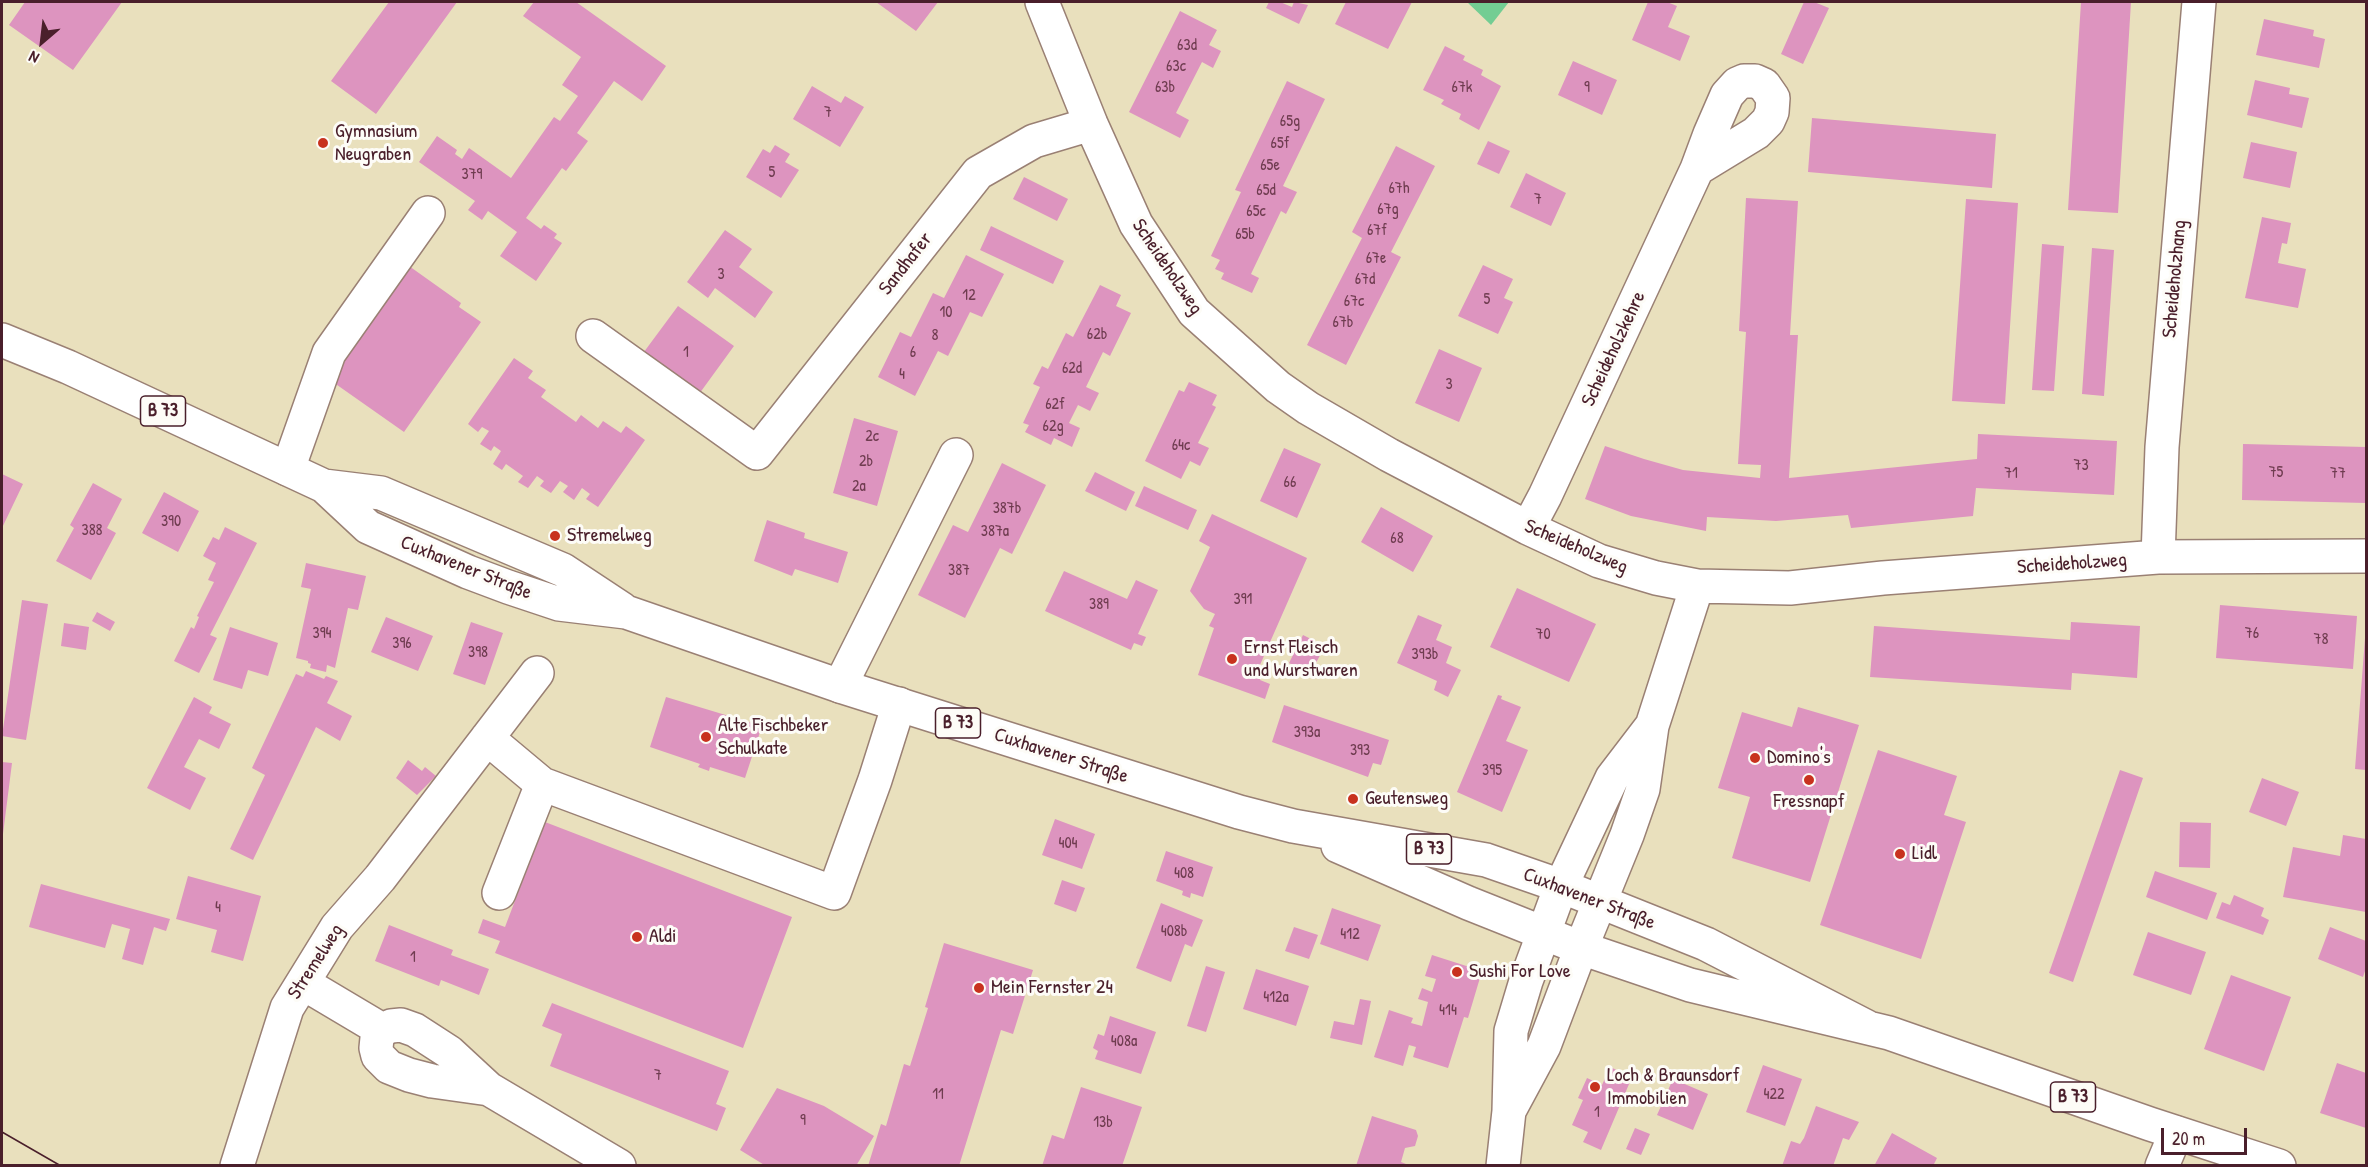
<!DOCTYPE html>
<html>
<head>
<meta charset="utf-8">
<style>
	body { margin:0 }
	#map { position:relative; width:2368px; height:1167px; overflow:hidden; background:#e9e0bd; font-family:"Patrick Hand",sans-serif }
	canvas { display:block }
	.frame { position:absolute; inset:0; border:3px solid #4a1f2b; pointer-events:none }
	.north { position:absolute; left:12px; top:12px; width:60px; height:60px; -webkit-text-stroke:4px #fdfcf7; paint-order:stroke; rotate:208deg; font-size:16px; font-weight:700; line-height:24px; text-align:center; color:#4a1f2b }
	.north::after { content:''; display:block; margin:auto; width:21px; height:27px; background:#4a1f2b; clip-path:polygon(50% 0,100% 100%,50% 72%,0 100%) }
	.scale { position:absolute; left:2161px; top:1128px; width:86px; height:27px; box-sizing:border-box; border:3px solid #4a1f2b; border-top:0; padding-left:8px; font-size:18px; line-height:21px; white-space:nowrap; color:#4a1f2b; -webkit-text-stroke:4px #fdfcf7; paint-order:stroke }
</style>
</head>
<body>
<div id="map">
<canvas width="2368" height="1167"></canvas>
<div class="frame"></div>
<div class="north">N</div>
<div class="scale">20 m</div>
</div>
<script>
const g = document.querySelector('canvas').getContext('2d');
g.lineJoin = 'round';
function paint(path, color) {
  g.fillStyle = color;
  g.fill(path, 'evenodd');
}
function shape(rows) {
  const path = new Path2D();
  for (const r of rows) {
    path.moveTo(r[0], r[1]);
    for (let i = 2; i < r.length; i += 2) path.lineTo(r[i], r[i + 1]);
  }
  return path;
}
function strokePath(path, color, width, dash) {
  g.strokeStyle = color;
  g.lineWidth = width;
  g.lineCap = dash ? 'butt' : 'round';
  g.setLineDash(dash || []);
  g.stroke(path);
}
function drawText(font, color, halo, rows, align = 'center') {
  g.font = font + ' "Patrick Hand",sans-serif';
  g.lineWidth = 6;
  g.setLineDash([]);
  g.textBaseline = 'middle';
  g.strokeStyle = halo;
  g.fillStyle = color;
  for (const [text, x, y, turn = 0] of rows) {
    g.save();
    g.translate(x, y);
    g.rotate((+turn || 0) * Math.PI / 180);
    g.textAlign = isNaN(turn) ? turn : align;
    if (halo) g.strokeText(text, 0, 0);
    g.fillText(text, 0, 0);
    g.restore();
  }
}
paint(shape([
	[1467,2,1509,2,1491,25]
]), '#73cd93');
paint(shape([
	[25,2,122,2,73,70,9,25],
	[389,2,457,2,376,114,331,81],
	[534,2,576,2,666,66,642,101,614,81,577,133,588,141,566,171,562,168,526,218,541,229,544,225,557,234,554,238,562,243,536,281,500,256,517,232,488,211,482,220,468,210,475,201,419,162,437,136,457,150,455,154,462,159,469,148,511,178,554,117,560,121,578,96,562,85,581,57,523,16],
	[876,2,938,2,916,31],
	[1269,2,1280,2,1292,7,1294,2,1308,5,1299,24,1266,8],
	[1346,2,1412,2,1388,49,1335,24],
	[1648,2,1667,2,1677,6,1668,27,1690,36,1680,61,1632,40],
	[1804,2,1814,2,1829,8,1803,64,1781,54],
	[2081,2,2131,2,2118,213,2068,210],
	[1180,11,1217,30,1209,45,1221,51,1213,68,1202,62,1178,109,1176,113,1189,120,1180,138,1129,112],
	[2264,19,2314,30,2313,36,2325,39,2319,68,2256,55],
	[1445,46,1465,56,1463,60,1483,70,1481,75,1501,86,1479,130,1459,119,1461,114,1441,104,1444,100,1423,90],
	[1573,61,1617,80,1602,115,1558,95],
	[2255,80,2290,88,2289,94,2309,98,2302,128,2247,115],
	[1287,81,1325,99,1283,186,1297,192,1286,214,1281,211,1251,274,1259,278,1252,293,1221,279,1224,273,1215,269,1220,260,1211,256,1241,192,1235,190],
	[812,86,841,103,845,96,864,107,840,147,793,119],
	[1812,118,1996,134,1992,188,1808,172],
	[1488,141,1510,151,1499,174,1477,164],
	[2251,142,2297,152,2290,188,2243,178],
	[775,145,790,154,785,162,799,170,781,198,746,177,763,149,770,153],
	[1396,146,1435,166,1391,252,1401,257,1346,365,1307,345,1362,238,1352,232],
	[1526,173,1566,193,1551,226,1510,207],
	[1024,177,1068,199,1057,221,1013,199],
	[1746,198,1798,201,1790,335,1798,335,1789,478,1977,459,1978,434,2117,441,2114,495,1976,488,1973,516,1851,528,1848,515,1776,521,1707,517,1706,531,1631,516,1585,499,1605,446,1644,459,1683,470,1760,478,1761,465,1738,464,1746,332,1739,331],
	[1966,199,2018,203,2005,404,1952,401],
	[2262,217,2291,223,2287,244,2282,243,2278,263,2306,269,2298,308,2245,298],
	[991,226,1064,261,1053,284,980,250],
	[725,230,752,249,739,267,773,292,755,318,715,288,708,298,687,282],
	[2042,244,2064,246,2054,391,2032,390],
	[2092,248,2114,250,2104,396,2082,394],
	[966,255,1004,274,982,317,970,312,948,356,938,351,915,396,878,377,900,332,911,337,933,293,944,298],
	[1483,265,1513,279,1504,298,1513,302,1498,334,1458,316],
	[409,266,461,303,459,307,481,322,404,432,330,380],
	[1100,285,1121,295,1116,306,1131,313,1110,356,1103,352,1086,387,1099,393,1090,411,1078,405,1069,423,1080,428,1072,447,1054,438,1051,445,1025,432,1029,425,1023,423,1040,387,1033,384,1042,366,1048,369,1066,333,1073,337],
	[678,306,734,346,694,401,638,360],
	[1439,349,1482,368,1459,422,1415,403],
	[514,358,533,371,528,378,546,390,541,397,576,422,581,415,598,428,603,421,621,433,626,426,645,440,598,507,586,499,590,494,582,488,574,500,563,492,568,486,560,481,551,493,540,486,544,481,537,476,528,488,518,482,523,476,506,464,502,470,493,464,501,451,494,446,491,451,480,444,489,431,482,427,478,432,468,424],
	[1189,382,1217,395,1212,405,1216,407,1198,443,1209,448,1200,466,1190,461,1181,479,1145,461,1179,390,1184,392],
	[854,418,898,431,877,506,833,493],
	[2243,444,2366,447,2366,503,2242,500],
	[1284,448,1321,464,1297,518,1260,501],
	[1002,463,1046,485,1012,554,1000,548,965,618,918,595,953,525,968,532],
	[1095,472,1135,492,1126,511,1085,491],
	[2,474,23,484,2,528],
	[93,483,122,499,107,528,116,533,91,580,56,561,74,528,70,525],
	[1144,486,1197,510,1188,530,1135,506],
	[164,492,199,511,178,552,142,533],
	[1381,507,1433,536,1413,572,1361,542],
	[1212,514,1307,558,1260,665,1264,667,1260,680,1270,684,1265,699,1198,675,1214,628,1209,626,1215,614,1204,609,1190,591,1210,547,1199,541],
	[767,520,805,533,804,538,848,552,838,583,795,569,792,576,754,561],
	[225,527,257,543,210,635,217,638,199,673,174,661,191,627,194,629,199,617,197,616,214,582,208,580,216,563,203,556,213,537,219,540],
	[306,563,366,576,358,610,348,608,335,668,327,665,326,672,310,668,311,664,308,663,308,661,296,658,311,589,301,587],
	[1064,571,1127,599,1136,580,1158,590,1138,634,1146,637,1142,646,1134,643,1131,650,1045,611],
	[1517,588,1596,624,1569,682,1490,647],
	[22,600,48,604,26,740,2,736],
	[2220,605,2357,616,2353,669,2216,658],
	[97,612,115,622,110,631,92,621],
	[1418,615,1442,625,1436,640,1452,647,1446,663,1461,670,1448,697,1434,690,1437,681,1397,663],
	[386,617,433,636,418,671,371,652],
	[471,622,503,633,485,685,453,674],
	[2071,622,2140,626,2137,678,2072,673,2071,690,1870,677,1874,626,2070,640],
	[64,623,89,627,86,650,61,646],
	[230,627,278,643,268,676,248,670,242,689,213,680],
	[1303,635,1325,646,1310,674,1289,663],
	[2365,638,2366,638,2366,770,2355,769],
	[306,671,324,679,326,676,338,681,327,703,352,716,340,741,316,727,253,860,230,849,265,775,252,768,296,674,303,677],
	[1498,695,1502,696,1501,699,1521,707,1506,741,1528,750,1502,812,1457,792],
	[194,697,212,707,209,713,231,724,219,749,199,739,184,767,206,778,190,810,147,788],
	[666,697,762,726,745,778,710,767,709,771,698,767,700,764,650,747],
	[1284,705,1389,740,1381,765,1373,763,1368,777,1272,742],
	[1798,707,1859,725,1810,882,1732,858,1750,797,1718,788,1742,712,1792,727],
	[1878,750,1957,776,1944,815,1966,822,1921,959,1820,925],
	[408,760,422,771,425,767,436,776,417,795,396,778],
	[2,762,12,763,3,834,2,834],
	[2120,770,2143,778,2073,982,2049,973],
	[2262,778,2299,792,2286,826,2249,812],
	[1055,819,1095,834,1082,869,1042,855],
	[545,822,792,917,743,1048,495,953,500,941,478,933,483,919,505,927],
	[2180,822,2211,823,2210,868,2179,867],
	[2343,835,2366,839,2366,912,2283,897,2293,847,2340,856],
	[1166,851,1213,867,1203,897,1191,893,1190,898,1182,895,1183,891,1156,881],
	[2155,871,2217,893,2207,920,2146,897],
	[188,876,261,896,243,961,211,952,217,930,176,919],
	[1062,880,1085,888,1076,912,1054,904],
	[41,884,170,919,166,931,154,927,143,965,122,959,130,929,112,924,105,948,29,927],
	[2234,895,2264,908,2261,916,2269,920,2263,935,2216,918,2222,902,2230,905],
	[1161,903,1203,920,1192,947,1185,944,1171,982,1136,968],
	[1332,908,1381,925,1368,961,1320,944],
	[389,925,453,950,451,955,489,969,479,995,441,980,439,986,375,961],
	[1294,927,1318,935,1309,959,1285,951],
	[2330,927,2366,941,2366,968,2363,977,2318,959],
	[2148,932,2206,952,2191,995,2133,975],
	[944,943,1033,970,1013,1034,1001,1030,959,1166,868,1166,881,1124,886,1126,904,1064,910,1066,928,1008,925,1007],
	[1432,955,1482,971,1468,1018,1464,1017,1448,1068,1413,1057,1416,1047,1409,1045,1403,1066,1374,1057,1389,1010,1413,1018,1411,1023,1422,1026,1428,1002,1418,999,1422,988,1432,992,1436,979,1425,976],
	[1206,966,1225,972,1206,1032,1187,1026],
	[1256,969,1309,986,1296,1026,1243,1009],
	[2231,975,2291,997,2264,1071,2204,1049],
	[1360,999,1371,1001,1362,1045,1330,1038,1334,1021,1354,1025],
	[552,1003,729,1071,716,1104,726,1108,717,1131,550,1066,562,1034,542,1026],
	[1110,1016,1156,1032,1141,1074,1095,1059,1098,1051,1093,1048,1098,1034,1104,1036],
	[2337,1063,2366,1073,2366,1128,2320,1113],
	[1763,1065,1802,1079,1785,1126,1746,1112],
	[1610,1067,1632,1077,1601,1150,1583,1142,1588,1132,1572,1125,1583,1100,1578,1098,1587,1078,1602,1085],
	[1673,1079,1708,1094,1693,1130,1657,1115],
	[1081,1087,1142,1107,1122,1166,1042,1166,1052,1135,1064,1139],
	[777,1088,824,1106,874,1136,856,1166,766,1166,740,1150],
	[1816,1106,1859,1122,1849,1140,1843,1138,1833,1166,1782,1166,1791,1141,1800,1144,1804,1138],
	[1372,1116,1416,1130,1418,1136,1415,1146,1405,1148,1401,1162,1411,1166,1356,1166],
	[1635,1128,1650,1134,1641,1155,1626,1149],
	[1892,1133,1937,1158,1933,1166,1874,1166]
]), '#dd94bf');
const minor = shape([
	[1042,2,1091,124,1136,224,1194,312,1278,387,1308,408,1389,455,1528,528,1599,561,1656,578,1697,586,1790,588,1883,578,2158,557,2366,556],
	[593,336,757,453,978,173,1034,141,1091,124],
	[288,469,329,353,428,213],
	[1528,528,1545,496,1697,169,1710,134,1727,95,1737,84,1744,81,1755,81,1764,85,1773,98,1772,112,1768,121,1756,133,1697,169],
	[2158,557,2162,447,2199,2],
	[840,686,956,455],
	[487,738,542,784,499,893],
	[542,784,834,893,875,780,899,704],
	[303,983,382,1030],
	[489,1089,432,1081,409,1075,389,1067,378,1056,376,1048,377,1038,382,1030,391,1026,401,1025,415,1030,449,1052,489,1089,619,1166],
	[1509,1111,1544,1046,1581,948,1627,835,1643,789,1652,726,1697,586],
	[237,1166,287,1008,337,927,380,878,537,673],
	[1503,1166,1509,1111,1511,1031,1526,981,1561,886,1612,778,1651,727],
	[2162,1166,2176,1133]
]);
const major = shape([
	[2,340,68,367,324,486,368,527,468,572,508,587,559,604,626,612,840,686,1239,812,1293,826,1486,860,1561,886,1706,944,1867,1027],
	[324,486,381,493,563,570,622,609],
	[1338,846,1468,903,1581,948,1690,985,1889,1033,2150,1124,2279,1166]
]);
strokePath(minor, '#9a8074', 36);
strokePath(major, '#9a8074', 36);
strokePath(minor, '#fff', 33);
strokePath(major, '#fff', 33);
strokePath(shape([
	[2,1132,61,1166]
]), '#4a1f2b', 1.5);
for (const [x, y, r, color] of [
	[323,143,6,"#c8321e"],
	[555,536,6,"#c8321e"],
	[1232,659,6,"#c8321e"],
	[706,737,6,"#c8321e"],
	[1755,758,6,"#c8321e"],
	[1809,780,6,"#c8321e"],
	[1353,799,6,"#c8321e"],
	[1900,854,6,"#c8321e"],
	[637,937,6,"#c8321e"],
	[1457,972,6,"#c8321e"],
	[979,988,6,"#c8321e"],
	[1595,1087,6,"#c8321e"]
]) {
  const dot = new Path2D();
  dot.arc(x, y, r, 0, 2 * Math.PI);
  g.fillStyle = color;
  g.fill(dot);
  strokePath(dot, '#fdfcf7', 2);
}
drawText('16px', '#6f3c50', null, [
	["63d",1187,46],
	["63c",1176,67],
	["63b",1165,88],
	["67k",1462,88],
	["9",1587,88],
	["7",828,113],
	["65g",1290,122],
	["65f",1280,144],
	["65e",1270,166],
	["5",772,173],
	["379",472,175],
	["67h",1399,189],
	["65d",1266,191],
	["7",1538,200],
	["67g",1388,210],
	["65c",1256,212],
	["67f",1377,231],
	["65b",1245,235],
	["67e",1376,259],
	["3",721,275],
	["67d",1365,280],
	["12",969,296],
	["5",1487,300],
	["67c",1354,302],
	["10",946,313],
	["67b",1343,323],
	["62b",1097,335],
	["8",935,336],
	["1",686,353],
	["6",913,353],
	["62d",1072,369],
	["4",902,375],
	["3",1449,385],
	["62f",1055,405],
	["62g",1053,427],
	["2c",872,437],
	["64c",1181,446],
	["2b",866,462],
	["73",2081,466],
	["75",2276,473],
	["71",2011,474],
	["77",2338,474],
	["66",1290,483],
	["2a",859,487],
	["387b",1007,509],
	["390",171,522],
	["388",92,531],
	["387a",995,532],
	["68",1397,539],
	["387",959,571],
	["391",1243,600],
	["389",1099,605],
	["394",322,634],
	["76",2252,634],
	["70",1543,635],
	["78",2321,640],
	["396",402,644],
	["398",478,653],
	["393b",1425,655],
	["393a",1307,733],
	["393",1360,751],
	["395",1492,771],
	["404",1068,844],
	["408",1184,874],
	["4",218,908],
	["408b",1174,932],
	["412",1350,935],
	["1",413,958],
	["412a",1276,998],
	["414",1448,1011],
	["408a",1124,1042],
	["7",658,1076],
	["11",938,1095],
	["422",1774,1095],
	["1",1597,1113],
	["9",803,1121],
	["13b",1103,1123]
]);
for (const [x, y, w] of [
	[163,411,45],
	[958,723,45],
	[1429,849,45],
	[2073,1097,45]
]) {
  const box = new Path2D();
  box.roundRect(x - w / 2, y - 15, w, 30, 4.5);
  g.fillStyle = '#fdfcf7';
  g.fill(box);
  strokePath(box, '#4a1f2b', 1.5);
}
drawText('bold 18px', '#4a1f2b', null, [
	["B 73",163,411],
	["B 73",958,723],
	["B 73",1429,849],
	["B 73",2073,1097]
]);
drawText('20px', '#4a1f2b', '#fdfcf7', [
	["Gymnasium",335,132],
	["Neugraben",335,155],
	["Stremelweg",567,536],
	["Ernst Fleisch",1244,648],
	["und Wurstwaren",1244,671],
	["Alte Fischbeker",718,726],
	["Schulkate",718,749],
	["Domino's",1767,758],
	["Geutensweg",1365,799],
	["Fressnapf",1809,802,"center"],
	["Lidl",1912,854],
	["Aldi",649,937],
	["Sushi For Love",1469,972],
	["Mein Fernster 24",991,988],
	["Loch & Braunsdorf",1607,1076],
	["Immobilien",1607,1099]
], 'left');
drawText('20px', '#4a1f2b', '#fdfcf7', [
	["Sandhafer",906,264,-52],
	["Scheideholzweg",1167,267,56],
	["Scheideholzhang",2175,279,-85],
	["Scheideholzkehre",1614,349,-65],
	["Scheideholzweg",1576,547,23],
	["Scheideholzweg",2072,564,-4],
	["Cuxhavener Straße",466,568,22],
	["Cuxhavener Straße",1061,756,18],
	["Cuxhavener Straße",1589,899,21],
	["Stremelweg",316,962,-57]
]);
</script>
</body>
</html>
